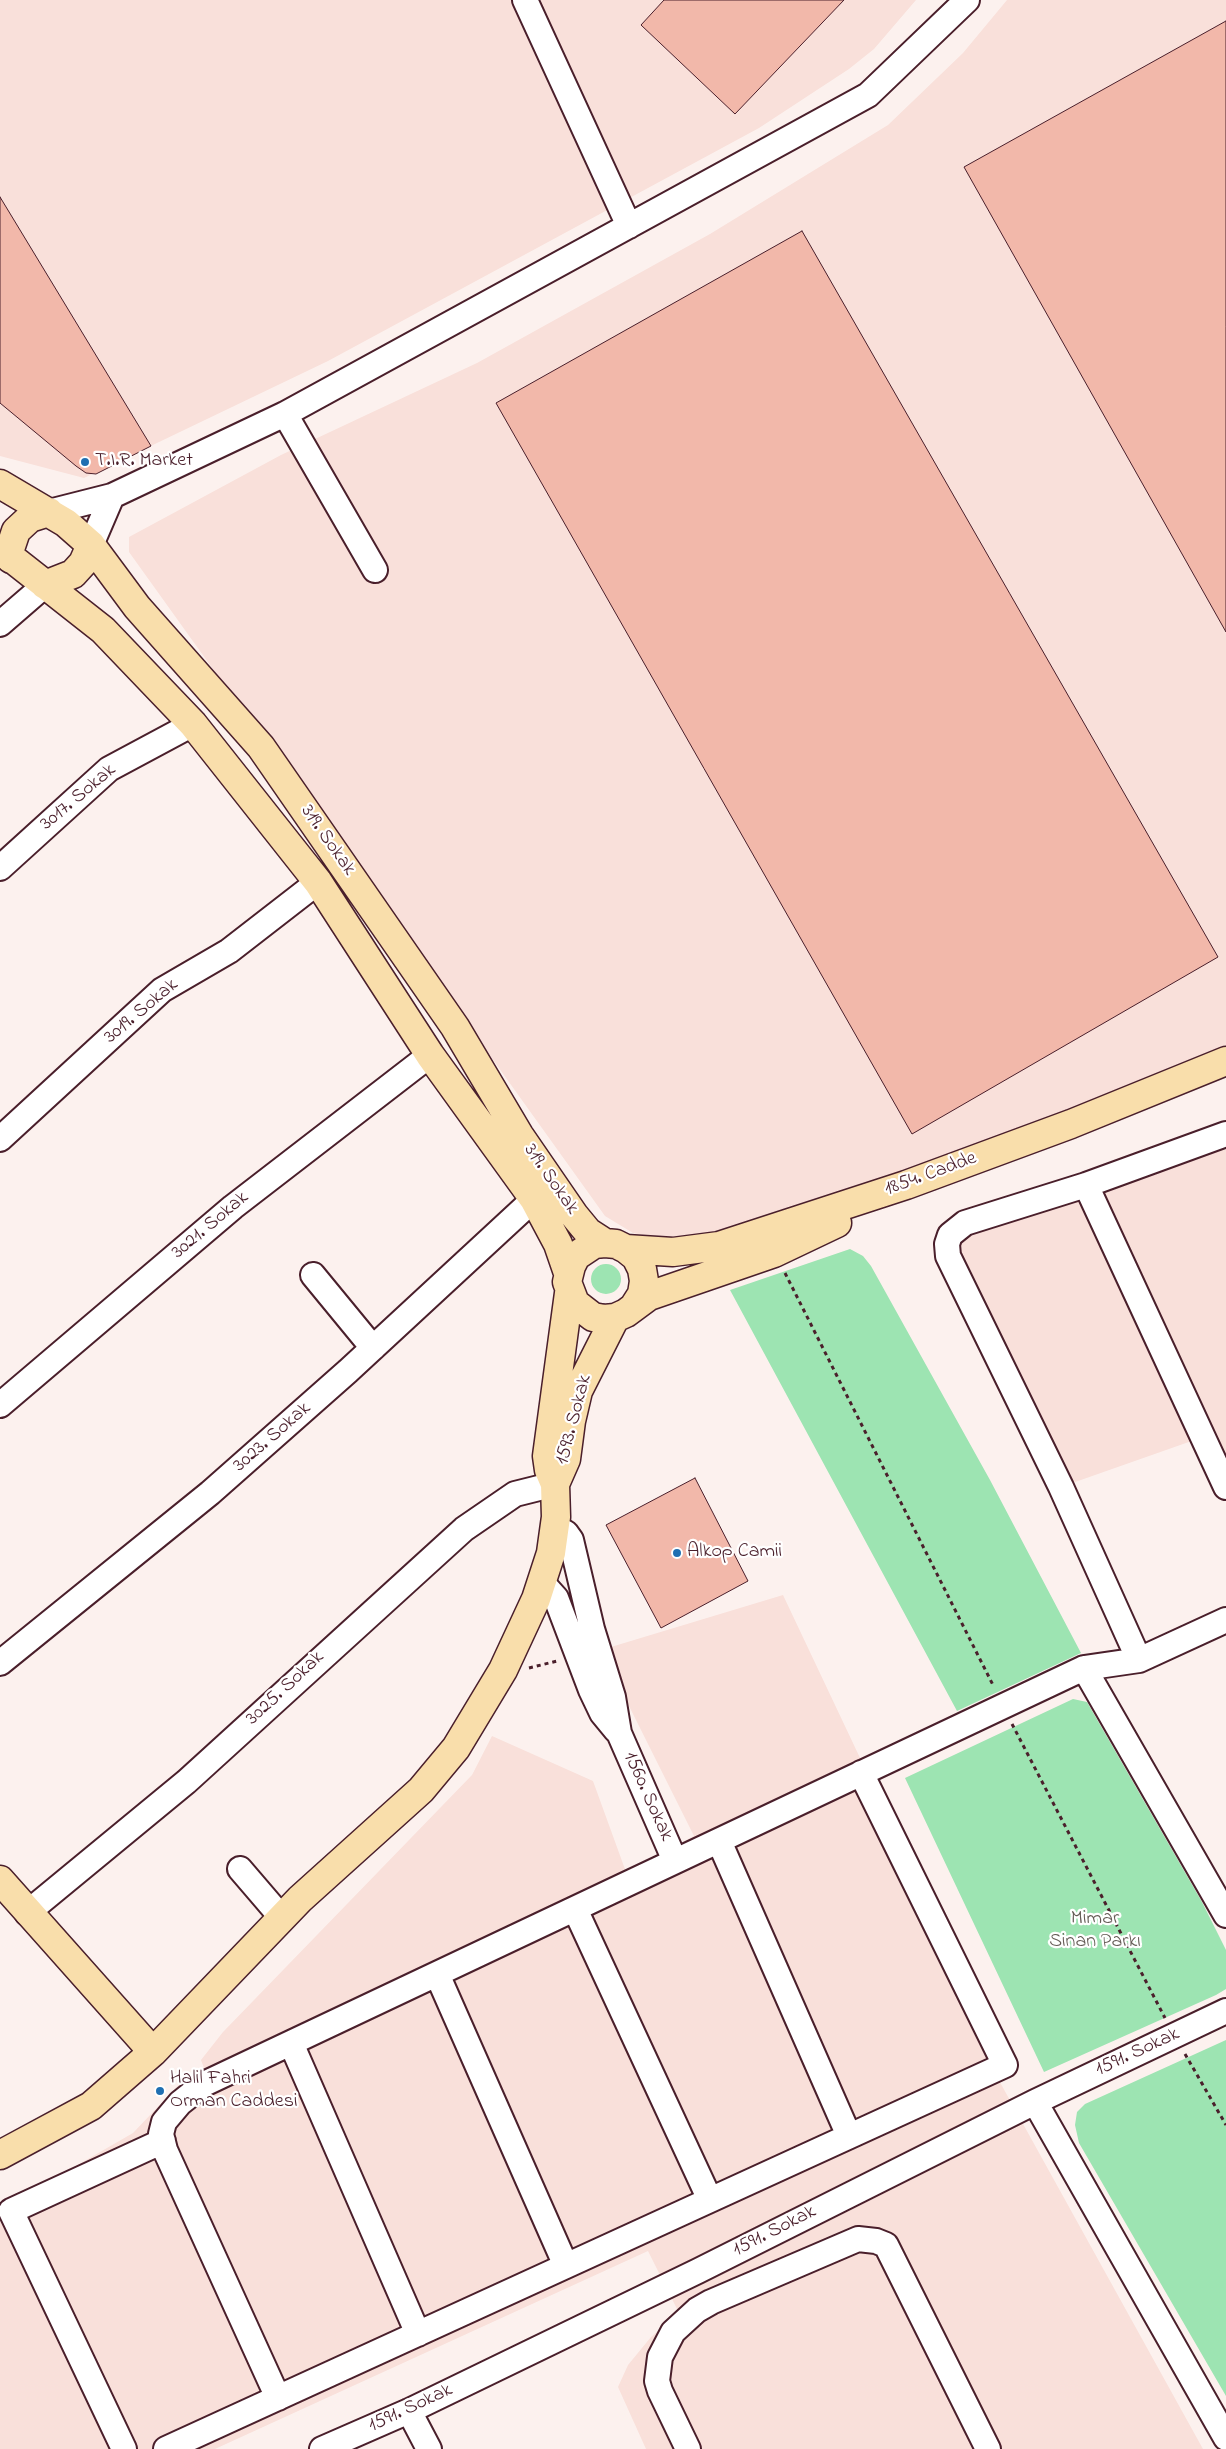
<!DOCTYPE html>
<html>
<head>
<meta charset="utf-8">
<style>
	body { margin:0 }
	canvas { display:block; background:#fcf1ee }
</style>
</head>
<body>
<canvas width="1226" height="2449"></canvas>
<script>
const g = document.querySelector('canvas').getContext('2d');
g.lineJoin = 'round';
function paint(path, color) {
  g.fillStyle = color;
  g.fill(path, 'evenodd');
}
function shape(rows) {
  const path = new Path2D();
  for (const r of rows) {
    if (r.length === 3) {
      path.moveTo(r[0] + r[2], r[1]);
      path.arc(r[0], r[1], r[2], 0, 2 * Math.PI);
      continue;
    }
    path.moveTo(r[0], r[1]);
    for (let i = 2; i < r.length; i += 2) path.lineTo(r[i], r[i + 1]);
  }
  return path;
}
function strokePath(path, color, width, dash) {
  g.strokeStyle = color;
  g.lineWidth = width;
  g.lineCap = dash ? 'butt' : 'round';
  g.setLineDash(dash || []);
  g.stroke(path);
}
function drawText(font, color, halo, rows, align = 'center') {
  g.font = font + ' "Indie Flower",sans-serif';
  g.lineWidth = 4.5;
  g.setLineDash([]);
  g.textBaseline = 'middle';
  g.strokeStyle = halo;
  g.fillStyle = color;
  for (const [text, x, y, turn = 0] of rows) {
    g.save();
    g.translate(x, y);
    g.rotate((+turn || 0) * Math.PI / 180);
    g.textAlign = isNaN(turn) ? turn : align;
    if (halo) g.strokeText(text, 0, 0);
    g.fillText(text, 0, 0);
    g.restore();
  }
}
paint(shape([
	[0,0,916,0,874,49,849,69,759,128,328,361,84,478,0,456],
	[1007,0,1226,0,1226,1051,770,1222,706,1238,663,1239,633,1233,605,1216,129,552,129,537,281,455,477,363,710,234,888,125,963,53],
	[1226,1134,1226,1487,1203,1437,1061,1487,950,1235],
	[783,1595,861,1760,846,1767,981,2048,1203,2449,646,2449,618,2387,628,2365,651,2337,679,2313,648,2251,215,2449,0,2449,0,2204,41,2186,133,2133,188,2075,204,2068,201,2060,223,2032,472,1775,492,1736,593,1781,626,1872,694,1836,601,1650]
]), '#f9e0da');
paint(shape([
	[850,1249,863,1256,871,1266,990,1480,1081,1653,957,1711,730,1290],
	[606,1279,15],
	[1073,1699,1087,1702,1202,1902,1226,1950,1226,1989,1216,1995,1044,2072,905,1778],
	[1226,2040,1226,2396,1079,2143,1075,2125,1077,2112,1085,2104]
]), '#9de4b2');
const building = shape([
	[664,0,844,0,735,114,641,25,664,0],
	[1226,21,1226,632,964,167,1226,21],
	[0,197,151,446,96,474,86,473,76,466,0,403,0,197],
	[802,231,1218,957,912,1134,496,403,802,231],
	[695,1478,748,1581,661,1628,606,1525,695,1478]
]);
paint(building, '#f2b8aa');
strokePath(building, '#4a1f2b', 1);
const minor = shape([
	[525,0,629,226],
	[285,414,375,570],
	[49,512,112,496,285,414,868,95,967,0],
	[91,545,112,496],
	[0,624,45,585],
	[0,868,109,769,193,724],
	[0,1139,162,990,229,951,318,882],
	[1086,1185,1226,1487],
	[313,1275,373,1348],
	[0,1405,233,1207,430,1055],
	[555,1528,566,1533,571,1540,592,1629,613,1697,619,1733,675,1861],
	[540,1586,547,1588,556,1598,591,1690,602,1713,616,1730],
	[1139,1660,1061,1487,948,1256,947,1244,950,1235,965,1223,1086,1185,1226,1134],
	[0,1663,210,1493,348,1371,534,1199],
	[1084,1668,1226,1915],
	[719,1841,849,2136],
	[240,1869,282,1918],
	[575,1909,710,2200],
	[27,1913,186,1782,464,1529,515,1494,555,1484],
	[437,1974,566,2266],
	[291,2043,418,2334],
	[1035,2102,1226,2438],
	[278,2398,165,2150,161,2134,164,2122,180,2103,204,2084,1084,1668,1139,1660,1226,1620],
	[409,2411,429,2449],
	[124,2449,11,2211,163,2141],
	[166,2449,1005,2065,861,1773],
	[322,2449,409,2411,698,2271,1035,2102,1226,2011],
	[688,2449,660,2391,657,2381,660,2357,673,2332,697,2310,711,2302,858,2239,876,2241,886,2245,988,2449]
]);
const major = shape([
	[0,484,66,523,91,545,137,607,261,747,455,1027,519,1135,574,1215,588,1232,605,1243],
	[0,549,103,630,193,724,318,882,430,1055,534,1199,558,1244,568,1273],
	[11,559,10,549,16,531,30,518,49,512],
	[45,585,73,574,83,563,91,545],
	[626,1249,673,1252,719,1246,906,1185,1071,1124,1226,1061],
	[635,1305,642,1294,644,1281,642,1269,636,1257,626,1249,616,1244,605,1243,594,1244,576,1256,571,1266,567,1282,575,1303,593,1317,604,1319,615,1318,626,1313,649,1296,774,1253,837,1223],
	[555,1484,566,1459,571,1421,578,1391,615,1318],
	[0,1880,153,2052],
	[0,2155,91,2106,153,2052,300,1899,421,1790,456,1748,503,1670,536,1599,551,1553,556,1517,555,1484,549,1470,547,1456,569,1293]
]);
strokePath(minor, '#4a1f2b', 28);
strokePath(major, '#4a1f2b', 31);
strokePath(shape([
	[785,1273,994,1687],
	[529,1668,557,1661],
	[1012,1724,1165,2018],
	[1185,2054,1226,2125]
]), '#4a1f2b', 3, [4, 4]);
strokePath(minor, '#fff', 24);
strokePath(major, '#f9deab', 28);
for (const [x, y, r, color] of [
	[85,462,5,"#1f6fb2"],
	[677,1553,5,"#1f6fb2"],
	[160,2091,5,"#1f6fb2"]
]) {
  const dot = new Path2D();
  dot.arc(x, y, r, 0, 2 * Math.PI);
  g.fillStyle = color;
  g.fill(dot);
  strokePath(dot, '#fff', 2);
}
drawText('20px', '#4a1f2b', '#fff', [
	["T.I.R. Market",95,462],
	["Alkop Camii",687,1553],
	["Halil Fahri",170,2080],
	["Orman Caddesi",170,2103]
], 'left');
drawText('20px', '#4a1f2b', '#fff', [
	["3017. Sokak",79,798,-40],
	["319. Sokak",327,841,55],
	["3019. Sokak",142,1012,-40],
	["1854. Cadde",931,1175,-20],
	["319. Sokak",550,1180,55],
	["3021. Sokak",211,1226,-40],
	["1593. Sokak",575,1420,-75],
	["3023. Sokak",273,1438,-41],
	["3025. Sokak",286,1689,-43],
	["1560. Sokak",647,1797,66],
	["1591. Sokak",1138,2053,-25],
	["1591. Sokak",775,2232,-27],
	["1591. Sokak",411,2409,-25]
]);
drawText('20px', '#635a54', '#fff', [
	["Mimar",1095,1920],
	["Sinan Parkı",1095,1943]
]);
</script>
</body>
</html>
